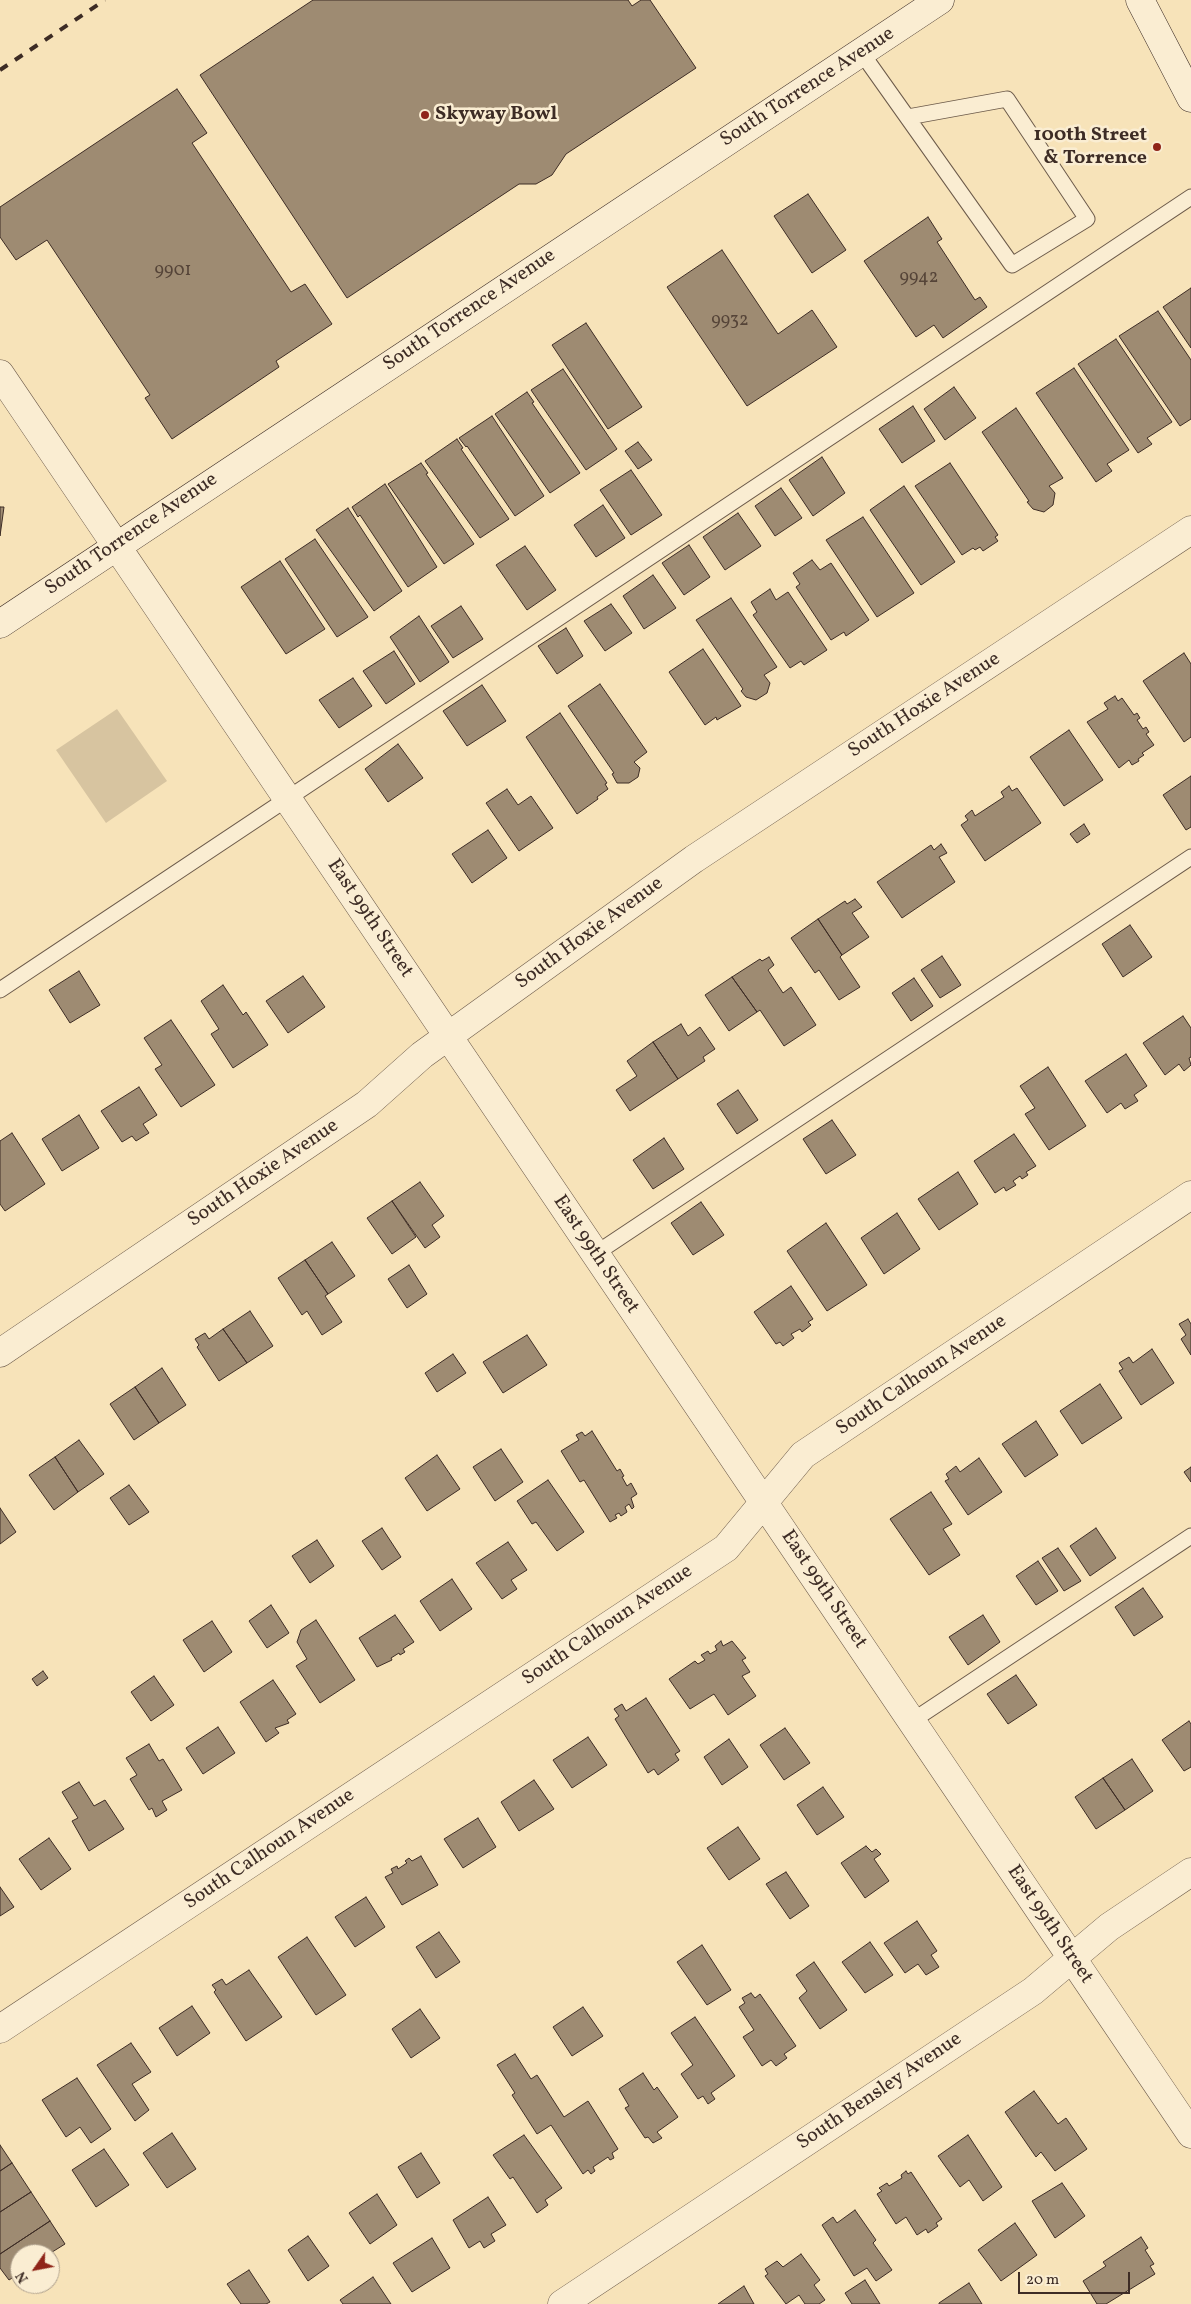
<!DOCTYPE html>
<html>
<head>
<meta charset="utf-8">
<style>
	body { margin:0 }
	#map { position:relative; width:1191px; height:2304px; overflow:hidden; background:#f7e3b9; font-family:Vollkorn,serif }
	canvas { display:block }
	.north { position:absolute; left:10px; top:2244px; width:50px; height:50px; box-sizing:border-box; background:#faedd2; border:1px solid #aea08d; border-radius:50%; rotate:237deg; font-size:14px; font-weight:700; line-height:20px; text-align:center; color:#3d2c25 }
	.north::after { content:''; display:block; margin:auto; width:18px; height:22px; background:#8f2418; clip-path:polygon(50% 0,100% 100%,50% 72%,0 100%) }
	.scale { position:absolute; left:1018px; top:2272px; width:112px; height:22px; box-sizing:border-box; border:2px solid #3d2c25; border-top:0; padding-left:6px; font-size:15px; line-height:18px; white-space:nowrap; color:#3d2c25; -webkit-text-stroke:4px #faedd2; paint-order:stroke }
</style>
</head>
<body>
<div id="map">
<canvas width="1191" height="2304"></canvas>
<div class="north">N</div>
<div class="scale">20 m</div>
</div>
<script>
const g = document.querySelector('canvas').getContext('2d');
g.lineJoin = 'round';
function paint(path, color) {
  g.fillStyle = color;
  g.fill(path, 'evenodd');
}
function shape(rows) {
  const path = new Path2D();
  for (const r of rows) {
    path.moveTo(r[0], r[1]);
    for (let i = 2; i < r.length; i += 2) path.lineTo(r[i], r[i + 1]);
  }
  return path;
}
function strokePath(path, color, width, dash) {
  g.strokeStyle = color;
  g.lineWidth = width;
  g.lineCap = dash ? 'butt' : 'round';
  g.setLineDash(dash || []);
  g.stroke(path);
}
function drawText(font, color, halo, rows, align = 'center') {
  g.font = font + ' Vollkorn,serif';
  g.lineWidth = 5;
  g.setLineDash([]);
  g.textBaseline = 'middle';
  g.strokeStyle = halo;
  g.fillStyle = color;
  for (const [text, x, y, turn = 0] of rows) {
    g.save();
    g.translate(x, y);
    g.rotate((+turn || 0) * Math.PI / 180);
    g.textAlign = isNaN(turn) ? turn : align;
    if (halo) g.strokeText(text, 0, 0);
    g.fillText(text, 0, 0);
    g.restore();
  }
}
paint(shape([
	[117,709,167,781,106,823,56,750]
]), '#d7c4a0');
const building = shape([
	[313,0,628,0,632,6,641,0,650,0,696,68,566,154,552,175,536,184,519,184,347,298,200,75,313,0],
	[177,89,207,133,192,143,291,292,305,284,332,324,276,361,279,367,172,439,145,398,150,395,47,240,16,260,0,237,0,207,177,89],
	[808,194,846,250,812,273,774,216,808,194],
	[928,217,942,239,937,242,975,300,980,297,987,307,943,338,934,325,916,337,864,261,928,217],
	[722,250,778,334,812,310,837,347,747,406,667,287,722,250],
	[1191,288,1191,348,1163,307,1191,288],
	[1158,311,1191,360,1191,419,1180,426,1119,336,1158,311],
	[586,323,642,407,608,429,552,345,586,323],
	[1116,339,1172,422,1147,438,1152,444,1138,453,1078,364,1116,339],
	[1074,368,1129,450,1107,464,1112,471,1096,482,1036,393,1074,368],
	[563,369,617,449,586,470,531,390,563,369],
	[954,387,976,418,945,440,924,409,954,387],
	[527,392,534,402,532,403,580,473,550,493,495,414,527,392],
	[913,406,935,441,902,463,879,429,913,406],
	[1016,408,1063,478,1049,486,1055,493,1053,505,1044,512,1033,509,1027,502,1029,501,982,432,1016,408],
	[492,416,544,496,515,516,467,446,466,447,459,438,492,416],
	[457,439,463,448,461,449,509,519,480,538,425,461,457,439],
	[638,442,652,460,638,469,625,451,638,442],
	[822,457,845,493,813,516,789,480,822,457],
	[421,463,428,473,426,474,474,544,444,564,388,484,421,463],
	[950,463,998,535,995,537,998,541,983,551,980,547,975,550,973,548,962,555,915,486,950,463],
	[631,470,662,515,631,535,600,490,631,470],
	[385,484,437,567,408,587,360,515,358,517,352,507,385,484],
	[904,486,955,562,921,585,870,510,904,486],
	[781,488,802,518,775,536,755,506,781,488],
	[603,505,625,538,596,557,574,525,603,505],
	[0,507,4,507,0,536,0,507],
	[348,508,402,591,374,611,316,530,348,508],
	[738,513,761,546,725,570,703,537,738,513],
	[863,517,914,593,877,617,826,540,863,517],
	[315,539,368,617,337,637,285,559,315,539],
	[689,545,710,577,684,595,662,563,689,545],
	[525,546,556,590,527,610,496,565,525,546],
	[812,560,820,570,831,563,869,620,846,636,844,632,831,640,796,587,800,584,793,573,812,560],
	[280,561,325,629,286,654,241,587,280,561],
	[653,575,676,608,644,629,623,596,653,575],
	[770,589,776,600,788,592,827,650,804,665,801,661,790,668,753,615,757,612,751,602,770,589],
	[731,598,777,667,764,675,770,683,767,693,756,700,746,697,741,691,743,689,696,620,731,598],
	[611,604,632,633,605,651,584,621,611,604],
	[461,606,483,639,453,658,431,626,461,606],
	[419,616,449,662,420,682,390,637,419,616],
	[566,628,583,656,557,674,538,646,566,628],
	[703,649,741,706,717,720,716,717,705,725,669,672,703,649],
	[394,651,415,684,386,704,363,671,394,651],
	[1184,653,1191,664,1191,737,1184,742,1143,681,1184,653],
	[353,678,372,706,339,728,319,700,353,678],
	[600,684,647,752,634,762,640,768,638,777,629,783,617,783,612,774,614,773,568,706,600,684],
	[482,685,506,721,467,746,443,711,482,685],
	[1115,696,1118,701,1122,698,1134,715,1137,713,1140,718,1137,720,1143,729,1146,727,1149,732,1146,734,1154,745,1142,753,1144,755,1138,759,1139,761,1132,765,1129,760,1119,768,1087,722,1108,709,1104,703,1115,696],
	[560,713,607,783,605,784,608,789,597,797,598,799,577,814,526,737,560,713],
	[1069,730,1103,780,1064,806,1030,757,1069,730],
	[398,744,423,778,388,802,365,769,398,744],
	[1191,776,1191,827,1186,830,1163,795,1191,776],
	[1009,786,1012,791,1017,788,1041,823,985,861,961,825,968,820,965,816,972,810,975,816,1004,797,1001,792,1009,786],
	[507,789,518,805,531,796,553,828,519,851,486,803,507,789],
	[1084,824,1090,834,1077,843,1070,834,1084,824],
	[488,830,507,858,472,883,452,854,488,830],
	[941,844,947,853,939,857,955,882,902,918,877,882,931,845,934,850,941,844],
	[855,899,862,907,852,913,869,937,842,955,818,919,845,901,847,904,855,899],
	[818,919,842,955,840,957,860,987,839,1000,819,970,815,973,791,938,818,919],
	[1130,925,1152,957,1123,977,1102,944,1130,925],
	[942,956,961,985,940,998,921,970,942,956],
	[769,957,774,965,768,970,783,993,791,987,816,1025,784,1046,760,1010,757,1012,732,977,760,959,762,961,769,957],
	[79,971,100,1005,70,1023,49,990,79,971],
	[303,976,325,1007,288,1033,266,1001,303,976],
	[732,977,757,1012,729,1031,705,995,732,977],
	[914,978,933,1006,911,1021,892,993,914,978],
	[223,985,243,1015,246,1012,268,1045,233,1068,211,1034,219,1029,201,1001,223,985],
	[1183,1016,1191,1028,1191,1057,1189,1058,1191,1065,1184,1071,1179,1064,1165,1075,1143,1043,1183,1016],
	[171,1020,215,1085,181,1107,155,1069,162,1065,144,1038,171,1020],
	[681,1024,688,1036,700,1027,715,1049,703,1057,705,1061,678,1079,653,1042,681,1024],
	[653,1042,678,1079,630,1111,616,1090,637,1076,627,1061,653,1042],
	[1126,1054,1147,1086,1134,1095,1138,1101,1125,1109,1121,1103,1107,1113,1085,1081,1126,1054],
	[1048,1067,1086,1126,1049,1150,1025,1114,1035,1108,1020,1086,1048,1067],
	[139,1087,157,1115,143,1124,149,1133,136,1141,132,1136,122,1142,101,1111,139,1087],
	[738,1090,758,1120,737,1134,717,1104,738,1090],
	[79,1115,99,1148,62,1171,42,1139,79,1115],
	[832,1120,856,1155,826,1174,803,1139,832,1120],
	[12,1133,45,1184,5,1211,0,1204,0,1141,12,1133],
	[1014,1134,1036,1166,1026,1172,1028,1175,1022,1179,1020,1176,1013,1181,1016,1185,1006,1191,1004,1187,995,1193,974,1161,1014,1134],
	[664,1138,684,1169,653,1189,633,1160,664,1138],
	[958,1172,978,1204,939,1230,918,1199,958,1172],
	[420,1182,444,1216,432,1225,440,1237,425,1248,392,1201,420,1182],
	[392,1201,416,1237,392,1254,367,1218,392,1201],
	[701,1202,724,1235,693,1255,671,1223,701,1202],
	[897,1213,920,1249,884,1274,861,1238,897,1213],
	[826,1223,867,1285,827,1311,787,1251,826,1223],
	[332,1242,355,1276,328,1294,305,1260,332,1242],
	[305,1260,328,1294,325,1296,342,1322,322,1335,307,1311,302,1315,278,1278,305,1260],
	[409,1265,427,1294,407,1308,388,1279,409,1265],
	[791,1286,813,1319,808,1322,811,1325,802,1332,800,1329,791,1334,794,1338,783,1346,780,1342,776,1344,754,1312,791,1286],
	[250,1311,273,1346,247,1363,223,1329,250,1311],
	[1188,1319,1191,1324,1191,1355,1181,1339,1186,1335,1179,1324,1188,1319],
	[223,1329,247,1363,219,1381,197,1347,199,1345,195,1339,205,1333,209,1339,223,1329],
	[527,1335,547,1365,503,1393,483,1362,527,1335],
	[1152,1349,1174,1383,1141,1405,1119,1371,1123,1369,1119,1363,1129,1357,1133,1363,1152,1349],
	[453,1354,466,1373,437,1392,425,1373,453,1354],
	[162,1368,186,1405,159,1423,135,1387,162,1368],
	[1100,1384,1122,1418,1082,1444,1060,1411,1100,1384],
	[135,1387,159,1423,134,1440,110,1404,135,1387],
	[1036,1421,1058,1455,1025,1477,1002,1444,1036,1421],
	[592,1431,617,1471,620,1469,624,1476,622,1477,627,1486,631,1483,637,1494,631,1498,634,1507,632,1509,629,1504,625,1507,627,1512,621,1516,619,1513,615,1515,617,1518,610,1522,584,1480,580,1482,561,1451,579,1440,576,1435,582,1432,585,1436,592,1431],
	[79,1440,104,1474,78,1492,55,1457,79,1440],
	[501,1449,523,1482,495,1501,473,1467,501,1449],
	[437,1455,460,1489,427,1511,405,1478,437,1455],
	[55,1457,78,1492,54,1510,29,1475,55,1457],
	[979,1458,1002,1492,968,1515,945,1481,949,1479,946,1474,956,1466,960,1472,979,1458],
	[1191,1467,1191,1482,1184,1472,1191,1467],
	[548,1480,584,1532,557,1551,536,1522,532,1524,517,1501,548,1480],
	[129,1485,149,1512,129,1525,110,1498,129,1485],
	[931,1492,952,1524,943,1529,960,1555,929,1575,890,1519,931,1492],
	[0,1508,16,1532,0,1544,0,1508],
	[382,1528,401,1557,382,1570,362,1541,382,1528],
	[1096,1528,1116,1558,1090,1576,1070,1546,1096,1528],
	[317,1540,334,1566,310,1583,292,1556,317,1540],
	[508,1542,527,1570,511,1580,517,1589,502,1599,476,1563,508,1542],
	[1058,1548,1081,1581,1064,1591,1042,1558,1058,1548],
	[1038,1561,1058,1591,1036,1605,1016,1576,1038,1561],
	[452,1579,472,1609,440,1631,420,1601,452,1579],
	[1143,1588,1163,1617,1134,1636,1115,1607,1143,1588],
	[271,1605,289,1633,267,1648,249,1621,271,1605],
	[395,1615,414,1642,403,1649,405,1652,400,1655,399,1653,391,1658,392,1660,377,1667,359,1638,395,1615],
	[983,1615,1000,1642,968,1665,949,1637,983,1615],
	[316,1620,355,1680,320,1703,296,1666,307,1659,297,1642,301,1630,316,1620],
	[212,1621,232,1652,204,1672,183,1640,212,1621],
	[721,1641,723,1646,732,1641,746,1658,742,1660,750,1672,742,1676,756,1696,728,1715,714,1694,690,1709,669,1679,695,1661,698,1664,705,1660,701,1655,708,1651,710,1654,717,1650,715,1646,721,1641],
	[43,1671,48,1678,37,1686,32,1679,43,1671],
	[1016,1675,1037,1705,1008,1724,987,1694,1016,1675],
	[154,1676,174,1705,151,1721,131,1692,154,1676],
	[273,1680,296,1714,287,1720,289,1723,275,1728,279,1733,266,1742,240,1702,273,1680],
	[646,1698,680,1751,675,1754,679,1760,658,1775,654,1769,648,1773,615,1719,619,1716,614,1709,622,1704,626,1711,646,1698],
	[1189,1721,1191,1724,1191,1767,1184,1771,1162,1740,1189,1721],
	[218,1727,235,1753,203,1774,186,1748,218,1727],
	[785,1728,810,1763,784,1780,760,1745,785,1728],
	[588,1737,607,1765,572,1788,553,1760,588,1737],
	[729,1739,748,1767,722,1785,704,1757,729,1739],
	[149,1744,159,1761,163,1759,182,1790,162,1801,167,1810,156,1817,152,1808,149,1810,130,1779,137,1775,126,1758,149,1744],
	[1132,1759,1153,1791,1125,1810,1103,1778,1132,1759],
	[1103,1778,1125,1810,1096,1829,1075,1797,1103,1778],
	[534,1780,554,1809,519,1831,501,1802,534,1780],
	[79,1782,94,1806,105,1800,124,1829,89,1851,72,1821,78,1818,62,1792,79,1782],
	[823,1787,844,1817,817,1835,797,1805,823,1787],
	[478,1818,496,1847,463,1868,444,1839,478,1818],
	[738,1827,760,1859,729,1880,707,1848,738,1827],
	[49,1838,71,1869,41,1890,19,1859,49,1838],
	[866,1846,872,1852,876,1849,881,1854,874,1859,889,1881,865,1898,841,1863,866,1846],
	[421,1856,438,1885,402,1905,385,1877,393,1873,391,1869,397,1866,398,1869,407,1863,405,1861,409,1858,412,1861,421,1856],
	[786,1872,809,1906,790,1919,766,1884,786,1872],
	[0,1887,14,1907,0,1916,0,1887],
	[366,1897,385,1927,355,1947,335,1917,366,1897],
	[917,1921,937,1951,931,1955,939,1967,926,1975,918,1964,905,1973,884,1943,917,1921],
	[439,1932,460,1962,436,1978,416,1947,439,1932],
	[307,1937,346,1995,316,2015,278,1957,307,1937],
	[870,1942,893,1975,865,1993,842,1962,870,1942],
	[702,1945,731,1990,707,2005,677,1962,702,1945],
	[814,1962,847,2010,820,2029,799,1998,807,1991,796,1975,814,1962],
	[249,1970,282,2017,246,2041,214,1992,216,1990,212,1985,222,1979,226,1985,249,1970],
	[751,1993,755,1998,760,1994,796,2046,784,2054,787,2058,776,2066,771,2060,762,2066,743,2037,754,2030,739,2007,745,2003,742,1998,751,1993],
	[192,2006,210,2033,177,2056,159,2028,192,2006],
	[583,2007,603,2036,572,2056,553,2027,583,2007],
	[420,2009,440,2038,411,2058,392,2029,420,2009],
	[695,2017,735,2076,711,2093,715,2099,708,2104,703,2096,698,2099,681,2074,693,2065,671,2033,695,2017],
	[131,2043,151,2072,132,2084,149,2110,135,2121,97,2065,131,2043],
	[515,2054,531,2079,537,2075,564,2117,588,2101,618,2149,612,2153,614,2158,610,2160,608,2157,593,2167,595,2171,591,2174,588,2170,583,2174,551,2125,537,2134,512,2095,515,2093,497,2065,515,2054],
	[643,2073,654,2090,657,2087,678,2117,657,2132,662,2138,653,2143,648,2137,645,2138,625,2108,629,2106,619,2089,643,2073],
	[77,2078,111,2129,91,2143,80,2127,66,2137,42,2100,77,2078],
	[1034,2091,1058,2124,1066,2118,1087,2149,1055,2171,1041,2152,1036,2157,1005,2112,1034,2091],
	[172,2133,196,2169,167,2188,143,2153,172,2133],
	[524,2135,562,2188,545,2200,548,2205,537,2213,513,2177,510,2179,493,2155,524,2135],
	[968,2135,1002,2187,983,2201,969,2180,960,2187,938,2156,968,2135],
	[0,2145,12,2163,0,2171,0,2145],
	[104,2149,129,2185,96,2207,72,2170,104,2149],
	[421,2153,440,2183,417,2198,398,2167,421,2153],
	[12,2163,31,2192,0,2212,0,2171,12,2163],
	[906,2171,908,2174,911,2172,942,2219,936,2223,938,2226,928,2233,926,2229,917,2235,906,2217,896,2224,877,2194,882,2191,879,2188,887,2183,889,2186,902,2178,901,2175,906,2171],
	[1062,2183,1085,2216,1055,2238,1032,2201,1062,2183],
	[31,2192,50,2221,0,2254,0,2212,31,2192],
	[377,2194,397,2225,370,2244,349,2213,377,2194],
	[488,2197,506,2225,491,2234,495,2241,484,2248,480,2241,469,2248,453,2220,488,2197],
	[855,2210,876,2240,873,2243,892,2270,876,2281,867,2268,854,2276,822,2225,833,2217,837,2223,855,2210],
	[50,2221,65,2244,49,2254,20,2254,20,2273,9,2280,0,2268,0,2254,50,2221],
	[1015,2223,1037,2255,1001,2281,978,2250,1015,2223],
	[308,2236,329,2266,308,2281,288,2250,308,2236],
	[1141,2237,1148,2248,1145,2250,1154,2264,1150,2266,1155,2274,1106,2304,1097,2304,1083,2281,1106,2266,1103,2262,1141,2237],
	[432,2238,450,2268,412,2292,393,2263,432,2238],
	[801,2254,820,2280,814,2285,825,2300,819,2304,805,2304,799,2295,786,2304,765,2276,768,2274,765,2269,777,2261,783,2267,801,2254],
	[249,2270,270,2302,266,2304,241,2304,227,2284,249,2270],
	[373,2277,391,2304,343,2304,340,2300,373,2277],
	[865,2280,880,2304,852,2304,845,2293,865,2280],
	[969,2283,982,2304,939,2304,939,2303,969,2283],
	[744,2286,754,2304,718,2304,744,2286]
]);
paint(building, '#9e8b72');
strokePath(building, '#3d2c25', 1);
const lane = shape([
	[861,52,1012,265,1087,219,1007,99,908,117],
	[0,990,1191,197],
	[595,1254,1191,857],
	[912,1721,1191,1536]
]);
const street = shape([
	[0,374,1191,2134],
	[0,1353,367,1104,422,1055,694,859,1191,530],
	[0,2029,726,1548,803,1455,1191,1195],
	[562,2304,1033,1991,1109,1927,1191,1872]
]);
const secondary = shape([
	[1140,0,1191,98],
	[0,624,940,0]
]);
strokePath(lane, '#6c5a4a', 17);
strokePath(street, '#6c5a4a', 29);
strokePath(secondary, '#3d2c25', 29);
strokePath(lane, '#faedd2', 15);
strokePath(street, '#faedd2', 28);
strokePath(secondary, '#faedd2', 28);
strokePath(shape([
	[0,70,105,0]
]), '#3d2c25', 4, [9, 9]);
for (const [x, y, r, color] of [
	[425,115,5,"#8f2418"],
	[1157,147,5,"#8f2418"]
]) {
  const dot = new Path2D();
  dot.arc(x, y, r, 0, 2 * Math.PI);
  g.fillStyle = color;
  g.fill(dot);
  strokePath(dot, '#faedd2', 2);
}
drawText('18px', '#554438', null, [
	["9901",173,272],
	["9942",919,279],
	["9932",730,322]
]);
drawText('20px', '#3d2c25', '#faedd2', [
	["South Torrence Avenue",808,88,-33],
	["South Torrence Avenue",470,311,-34],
	["South Torrence Avenue",132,535,-34],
	["South Hoxie Avenue",925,706,-33],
	["East 99th Street",369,919,56],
	["South Hoxie Avenue",590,934,-36],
	["South Hoxie Avenue",264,1174,-34],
	["East 99th Street",595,1255,56],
	["South Calhoun Avenue",922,1376,-34],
	["East 99th Street",823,1590,56],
	["South Calhoun Avenue",608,1626,-34],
	["South Calhoun Avenue",270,1850,-34],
	["East 99th Street",1049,1925,56],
	["South Bensley Avenue",880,2092,-34]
]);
drawText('bold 20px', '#3d2c25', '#faedd2', [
	["Skyway Bowl",435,115],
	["100th Street",1147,136,"right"],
	["& Torrence",1147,159,"right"]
], 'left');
</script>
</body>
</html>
